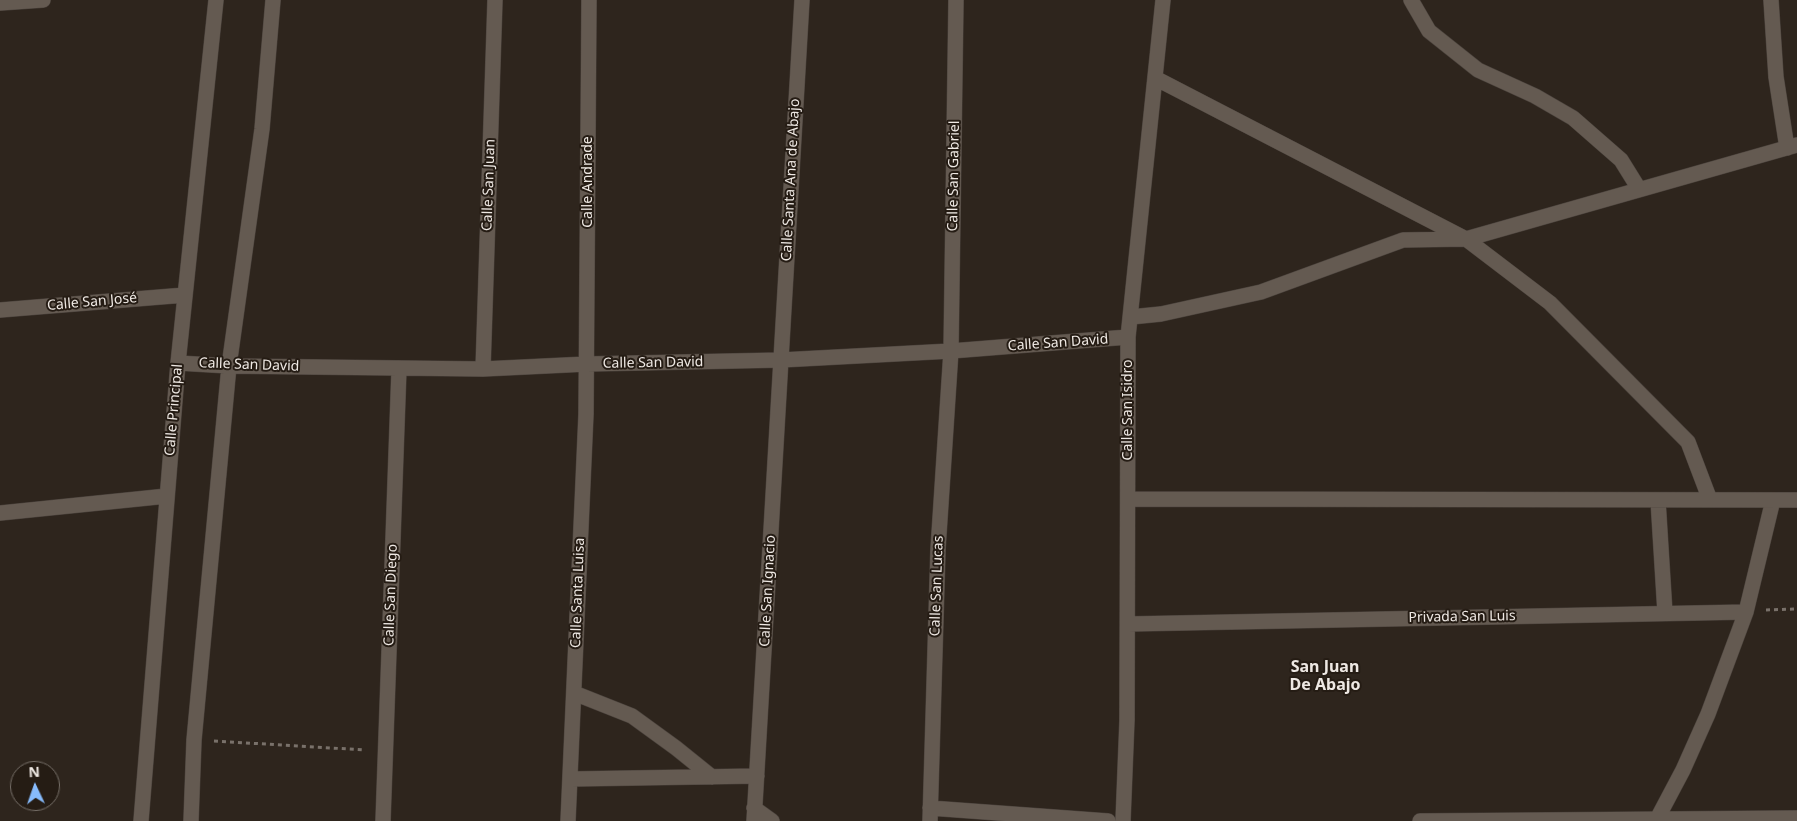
<!DOCTYPE html>
<html>
<head>
<meta charset="utf-8">
<style>
	body { margin:0 }
	#map { position:relative; width:1797px; height:821px; overflow:hidden; background:#2e251d; font-family:"Noto Sans",sans-serif }
	canvas { display:block }
	.north { position:absolute; left:10px; top:761px; width:50px; height:50px; box-sizing:border-box; background:#251c14; border:1px solid #756e67; border-radius:50%; rotate:357deg; font-size:14px; font-weight:700; line-height:20px; text-align:center; color:#eee8e3 }
	.north::after { content:''; display:block; margin:auto; width:18px; height:22px; background:#87bbfc; clip-path:polygon(50% 0,100% 100%,50% 72%,0 100%) }
</style>
</head>
<body>
<div id="map">
<canvas width="1797" height="821"></canvas>
<div class="north">N</div>
</div>
<script>
const g = document.querySelector('canvas').getContext('2d');
g.lineJoin = 'round';
function shape(rows) {
  const path = new Path2D();
  for (const r of rows) {
    path.moveTo(r[0], r[1]);
    for (let i = 2; i < r.length; i += 2) path.lineTo(r[i], r[i + 1]);
  }
  return path;
}
function strokePath(path, color, width, dash) {
  g.strokeStyle = color;
  g.lineWidth = width;
  g.lineCap = dash ? 'butt' : 'round';
  g.setLineDash(dash || []);
  g.stroke(path);
}
function drawText(font, color, halo, rows, align = 'center') {
  g.font = font + ' "Noto Sans",sans-serif';
  g.lineWidth = 4;
  g.setLineDash([]);
  g.textBaseline = 'middle';
  g.strokeStyle = halo;
  g.fillStyle = color;
  for (const [text, x, y, turn = 0] of rows) {
    g.save();
    g.translate(x, y);
    g.rotate((+turn || 0) * Math.PI / 180);
    g.textAlign = isNaN(turn) ? turn : align;
    if (halo) g.strokeText(text, 0, 0);
    g.fillText(text, 0, 0);
    g.restore();
  }
}
const minor = shape([
	[1411,0,1429,31,1478,70,1535,96,1573,118,1621,160,1639,189],
	[1771,0,1776,77,1787,148],
	[0,3,43,0],
	[1155,78,1466,239,1550,303,1688,442,1710,500],
	[0,310,185,295],
	[1131,317,1161,314,1261,292,1403,240,1466,239,1797,145],
	[178,363,229,366,483,369,587,364,781,360,951,351,1128,337],
	[483,369,495,0],
	[1128,499,1797,500],
	[1658,500,1665,613],
	[0,513,167,496],
	[1128,624,1746,612],
	[574,693,632,716,676,748,712,777],
	[571,779,757,776],
	[754,808,772,821],
	[930,808,1108,821],
	[141,821,178,363,216,0],
	[191,821,194,740,229,366,262,129,273,0],
	[383,821,399,369],
	[568,821,586,414,589,0],
	[754,821,802,0],
	[930,821,938,549,951,351,956,0],
	[1123,821,1127,720,1128,337,1163,0],
	[1420,821,1797,818],
	[1656,821,1683,770,1708,714,1746,612,1773,500]
]);
strokePath(minor, '#4a423c', 16);
strokePath(shape([
	[1766,610,1797,609],
	[214,741,365,750]
]), '#79716a', 3, [4, 4]);
strokePath(minor, '#645a51', 15);
drawText('14px', '#eee8e3', '#251c14', [
	["Calle San Gabriel",954,176,-89],
	["Calle Santa Ana de Abajo",791,180,-87],
	["Calle Andrade",588,182,-90],
	["Calle San Juan",489,185,-88],
	["Calle San José",92,302,-5],
	["Calle San David",1058,343,-4],
	["Calle San David",653,363,-1],
	["Calle San David",249,365,2],
	["Calle Principal",174,410,-85],
	["Calle San Isidro",1128,410,-90],
	["Calle San Lucas",937,586,-88],
	["Calle San Ignacio",768,591,-87],
	["Calle Santa Luisa",578,593,-88],
	["Calle San Diego",391,595,-88],
	["Privada San Luis",1462,617,-1]
]);
drawText('bold 16px', '#eee8e3', '#251c14', [
	["San Juan",1325,667],
	["De Abajo",1325,685]
]);
</script>
</body>
</html>
